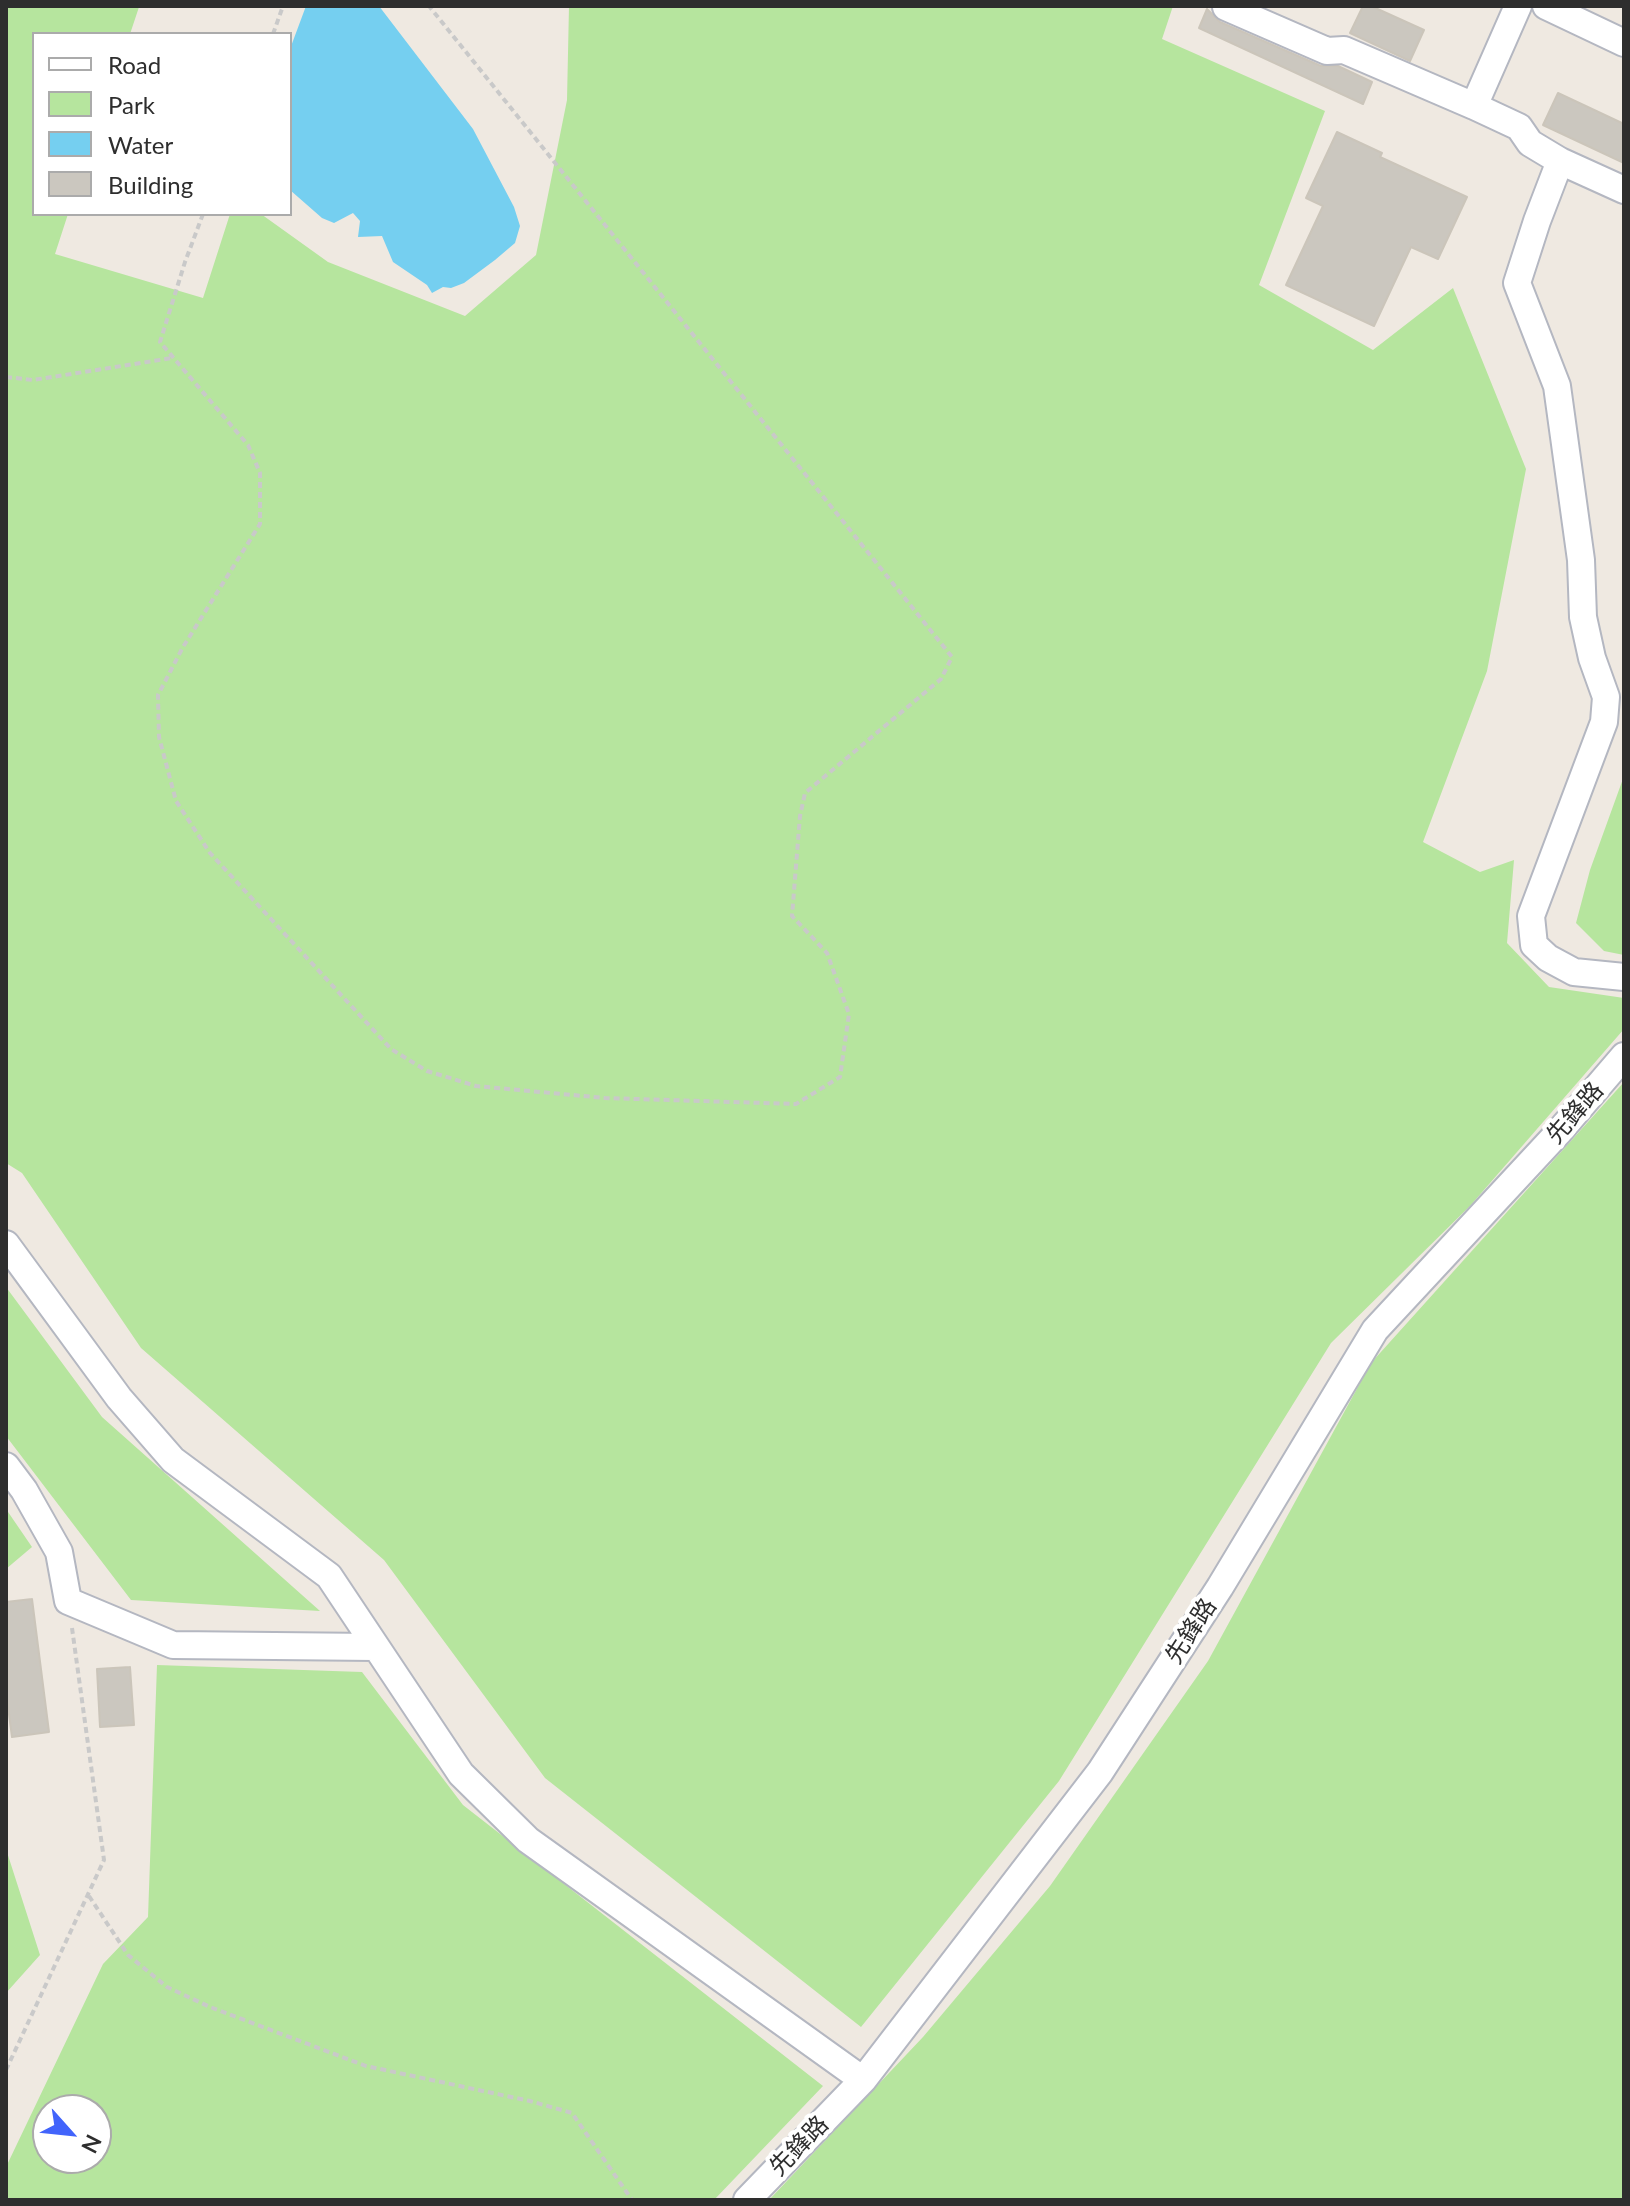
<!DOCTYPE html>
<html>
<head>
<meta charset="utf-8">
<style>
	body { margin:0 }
	#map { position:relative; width:1630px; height:2206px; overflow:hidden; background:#efe9e1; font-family:Lato,sans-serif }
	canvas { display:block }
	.frame { position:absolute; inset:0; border:8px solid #2e2e2e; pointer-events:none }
	.legend { position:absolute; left:32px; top:32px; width:260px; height:184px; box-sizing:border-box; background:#fff; border:2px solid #ababab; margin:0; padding:10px 14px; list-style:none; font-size:24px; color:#2e2e2e }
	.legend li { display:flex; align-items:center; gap:16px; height:40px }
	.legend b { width:40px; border:2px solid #ababab }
	.north { position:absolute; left:32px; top:2094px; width:80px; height:80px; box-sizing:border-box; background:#fff; border:2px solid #ababab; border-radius:50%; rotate:117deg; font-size:22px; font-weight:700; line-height:32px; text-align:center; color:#2e2e2e }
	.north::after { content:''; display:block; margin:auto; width:28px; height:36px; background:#4264fb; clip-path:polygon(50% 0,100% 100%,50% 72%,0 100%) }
</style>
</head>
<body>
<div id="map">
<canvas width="1630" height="2206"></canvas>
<div class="frame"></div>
<ul class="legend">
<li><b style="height:10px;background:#fff"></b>Road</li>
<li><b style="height:22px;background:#b6e59e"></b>Park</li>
<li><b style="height:22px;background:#75cff0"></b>Water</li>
<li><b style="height:22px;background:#cbc7bf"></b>Building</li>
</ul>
<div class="north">N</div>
</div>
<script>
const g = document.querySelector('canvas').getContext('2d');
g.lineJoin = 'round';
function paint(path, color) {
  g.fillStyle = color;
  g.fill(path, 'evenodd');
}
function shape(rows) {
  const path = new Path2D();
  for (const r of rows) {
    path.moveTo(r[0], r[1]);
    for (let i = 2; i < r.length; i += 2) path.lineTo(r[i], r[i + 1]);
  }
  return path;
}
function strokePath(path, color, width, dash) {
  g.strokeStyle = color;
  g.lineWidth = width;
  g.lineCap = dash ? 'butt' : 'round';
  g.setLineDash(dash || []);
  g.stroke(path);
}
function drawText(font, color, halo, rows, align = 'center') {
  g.font = font + ' Lato,"Noto Sans TC",sans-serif';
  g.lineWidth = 8;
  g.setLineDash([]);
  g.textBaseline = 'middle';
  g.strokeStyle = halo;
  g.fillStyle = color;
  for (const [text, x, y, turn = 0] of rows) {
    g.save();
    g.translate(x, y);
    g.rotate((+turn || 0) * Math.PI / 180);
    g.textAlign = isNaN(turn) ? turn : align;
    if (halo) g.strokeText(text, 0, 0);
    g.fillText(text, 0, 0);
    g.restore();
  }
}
paint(shape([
	[6,6,139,7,130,34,34,34,34,214,68,214,55,254,203,298,230,214,261,214,328,262,465,316,536,255,567,100,569,6,1173,6,1162,39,1325,111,1259,285,1373,350,1453,288,1526,469,1487,671,1423,842,1480,872,1514,860,1507,943,1549,987,1624,998,1624,1029,1470,1206,1331,1343,1059,1781,861,2027,545,1778,384,1560,141,1348,22,1173,6,1163],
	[1624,776,1624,955,1604,951,1576,923,1590,870],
	[1624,1082,1624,2200,769,2200,923,2037,1050,1886,1208,1661,1371,1363],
	[6,1287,102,1417,320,1611,131,1600,6,1436],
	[6,1509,32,1547,6,1569],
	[157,1665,362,1672,463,1805,823,2086,714,2200,6,2200,6,2167,103,1964,148,1917],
	[48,2110,96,2110,96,2158,48,2158],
	[6,1849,40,1955,6,1993]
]), '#b6e59e');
paint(shape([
	[306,6,379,6,473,129,514,207,520,226,515,243,495,260,464,283,451,288,443,287,432,293,427,285,393,262,382,236,358,237,360,221,353,213,334,223,322,218,290,190,290,49]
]), '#75cff0');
const building = shape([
	[1363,6,1371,6,1424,30,1410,61,1350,33,1363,6],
	[1207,9,1220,22,1321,66,1338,66,1372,82,1363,104,1199,28,1207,9],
	[1558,93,1624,124,1624,163,1543,125,1558,93],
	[1337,132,1382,153,1380,157,1467,197,1438,259,1411,247,1374,326,1286,285,1323,206,1306,198,1337,132],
	[32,1599,49,1732,12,1737,6,1692,6,1602,32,1599],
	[130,1667,134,1725,100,1727,97,1669,130,1667]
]);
paint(building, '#cbc7bf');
strokePath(building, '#cbc5ba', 2);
const minor = shape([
	[1518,6,1474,106,1519,127,1530,143,1560,161],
	[1546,6,1624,43],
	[1226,7,1327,51,1344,50,1474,106],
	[1624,190,1560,161,1537,221,1517,283,1557,386,1581,560,1583,617,1592,658,1606,697,1604,722,1531,916,1534,945,1548,958,1574,972,1624,977],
	[6,1244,119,1398,173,1460,329,1576,461,1774,528,1840,863,2080],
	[6,1466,24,1490,59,1552,68,1601,173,1645,375,1647],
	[747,2200,863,2080,1100,1772,1220,1587,1375,1330,1558,1133,1624,1056]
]);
strokePath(minor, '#b4b7c1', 30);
strokePath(shape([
	[273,34,283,6],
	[203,214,185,262,160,342,248,445,260,473,260,524,183,647,158,695,159,737,176,801,210,853,391,1049,427,1071,476,1086,605,1098,796,1104,840,1077,849,1014,827,953,792,916,800,816,805,793,941,679,952,657,429,6],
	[6,377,33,380,172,358],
	[89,1896,128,1955,167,1987,210,2007,366,2066,530,2101,572,2113,632,2200],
	[6,2070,104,1860,72,1628]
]), '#c9c9c9', 4, [6, 4]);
strokePath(minor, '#fff', 26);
drawText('24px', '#2e2e2e', '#fff', [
	["先鋒路",1575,1113,-49],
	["先鋒路",1191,1631,-57],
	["先鋒路",799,2146,-46]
]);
</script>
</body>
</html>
